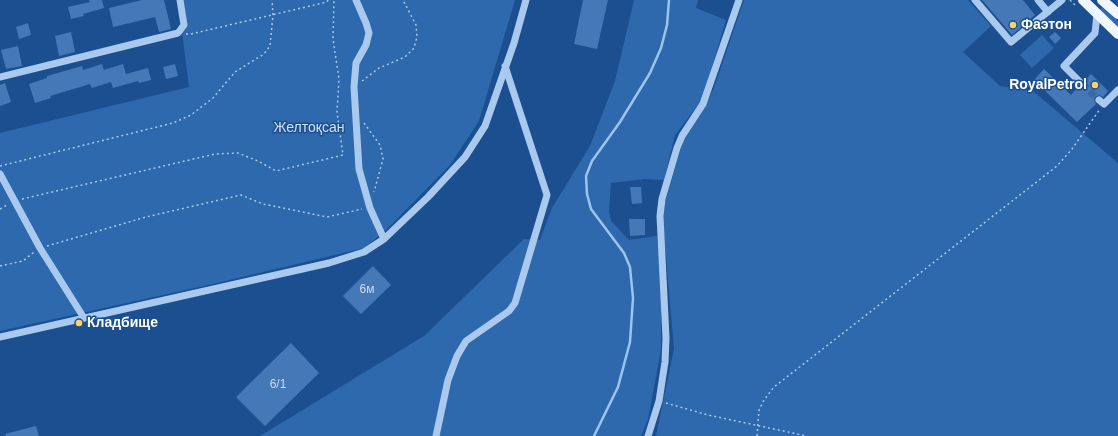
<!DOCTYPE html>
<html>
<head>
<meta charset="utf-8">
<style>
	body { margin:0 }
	canvas { display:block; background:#1b4f8f }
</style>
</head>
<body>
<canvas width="1118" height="436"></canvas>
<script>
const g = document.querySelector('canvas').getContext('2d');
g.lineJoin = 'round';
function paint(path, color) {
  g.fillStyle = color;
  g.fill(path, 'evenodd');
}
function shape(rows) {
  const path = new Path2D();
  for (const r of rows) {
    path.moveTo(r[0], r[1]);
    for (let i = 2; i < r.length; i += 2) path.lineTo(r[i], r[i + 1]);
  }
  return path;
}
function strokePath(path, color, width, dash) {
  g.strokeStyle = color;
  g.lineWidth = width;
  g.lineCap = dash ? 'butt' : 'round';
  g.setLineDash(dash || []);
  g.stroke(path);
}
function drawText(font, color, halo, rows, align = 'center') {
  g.font = font + ' Arial,sans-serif';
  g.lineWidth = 3;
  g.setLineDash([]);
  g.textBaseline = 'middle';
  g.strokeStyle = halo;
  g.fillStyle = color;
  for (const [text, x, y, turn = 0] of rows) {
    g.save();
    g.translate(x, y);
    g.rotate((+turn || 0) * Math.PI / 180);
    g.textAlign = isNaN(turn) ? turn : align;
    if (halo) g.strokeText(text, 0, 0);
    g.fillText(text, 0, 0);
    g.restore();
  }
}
paint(shape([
	[178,0,515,0,479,121,450,165,387,229,364,248,217,283,0,331,0,133,189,87],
	[634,0,698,0,696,8,726,20,702,100,675,135,664,180,644,179,611,183,609,211,611,221,629,240,657,236,661,281,661,350,648,419,641,436,260,436,424,336,524,239,540,240,552,208,590,146,615,81],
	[744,0,968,0,991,26,963,52,1000,86,1033,91,1118,163,1118,436,656,436,674,349,663,222,665,203,684,138,704,109,714,88],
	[1103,7,1118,21,1118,29,1098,11],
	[1042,35,1054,48,1032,68,1020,55]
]), '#2e69ad');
strokePath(shape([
	[594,436,618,387,630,342,633,298,630,267,624,253,591,209,587,194,586,176,592,161,620,122,650,73,661,48,667,25,669,0]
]), '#9cc4f0', 2.5);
paint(shape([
	[89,0,102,0,104,8,83,14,84,16,71,19,68,7,90,2],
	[142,0,164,0,171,29,159,32,155,17,113,27,109,8],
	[583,0,608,0,597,49,574,44],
	[982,0,1023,0,1035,15,1012,35],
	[28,23,31,35,19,39,16,27],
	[71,32,75,52,59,56,55,36],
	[1055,32,1061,38,1055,44,1049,37],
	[18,46,22,66,6,69,1,50],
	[102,64,104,70,123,64,126,74,148,68,151,80,139,83,138,81,113,88,111,82,92,88,90,84,50,96,51,98,35,103,29,84,47,78,47,76,82,66,83,70],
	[175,64,178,76,166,79,163,67],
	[1044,69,1071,95,1078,87,1081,89,1086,87,1087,83,1085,80,1091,74,1108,91,1103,97,1099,95,1095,97,1094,100,1096,104,1077,122,1034,80],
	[5,83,11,102,0,106,0,85],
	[630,187,641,187,642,203,632,204],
	[629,219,645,219,645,235,630,236],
	[373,266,391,285,361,314,343,296],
	[291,343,319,373,265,426,236,397],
	[36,426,39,436,6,436,5,434]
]), '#4478b7');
strokePath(shape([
	[1082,84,1099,100]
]), '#3d69a0', 7, [7, 3.5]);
strokePath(shape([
	[1070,0,1076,6],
	[186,34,191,34,327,2,328,0],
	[362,81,379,68,405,57,414,48,417,37,416,25,403,0],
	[364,123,380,145,383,159,374,192],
	[0,166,173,123,191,115,213,98,235,72,264,54,270,46,273,15,272,0],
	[22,199,215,154,238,153,258,161,276,171,343,155,337,112,339,79,333,39,334,0],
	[0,209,7,205],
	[47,246,146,217,241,195,263,204,327,217,362,209],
	[0,266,23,261,34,252],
	[666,403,708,415,807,436],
	[757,436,759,410,764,400,774,387,1057,166,1072,149,1100,109]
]), '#a9c9ee', 1.5, [2, 3]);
strokePath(shape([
	[356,0,366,23,369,33,366,45,356,63,354,87,359,169,370,208,384,239],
	[975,0,1011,42,1062,0],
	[1038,0,1048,12],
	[0,77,178,33,184,25,180,0],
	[1082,84,1064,66,1095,33,1097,14],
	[1099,100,1104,104,1118,90],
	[0,174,40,248,84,318],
	[0,337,329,263,364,252,384,239,428,197,465,157,485,126,514,43,526,0],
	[436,436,448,380,457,356,466,341,509,311,515,303,547,195,505,66],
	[648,436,659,401,665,362,666,338,660,216,662,199,677,148,682,136,703,104,739,0]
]), '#a9c9ee', 7);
strokePath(shape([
	[1083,0,1118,34],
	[1102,0,1118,14]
]), '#f0f6ff', 10);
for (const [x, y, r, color] of [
	[1013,25,4,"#ffd166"],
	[1095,85,4,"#ffd166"],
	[79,323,4,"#ffd166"]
]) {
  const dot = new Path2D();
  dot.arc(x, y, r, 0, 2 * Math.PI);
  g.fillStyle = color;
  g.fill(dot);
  strokePath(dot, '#1b4f8f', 1.5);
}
drawText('12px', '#d0dded', null, [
	["6м",367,290],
	["6/1",278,385]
]);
drawText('bold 14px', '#fff', '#1b4f8f', [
	["Фаэтон",1021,25],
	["RoyalPetrol",1087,85,"right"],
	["Кладбище",87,323]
], 'left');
drawText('14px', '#cfe3fa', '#1b4f8f', [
	["Желтоқсан",309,128]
]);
</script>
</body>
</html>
